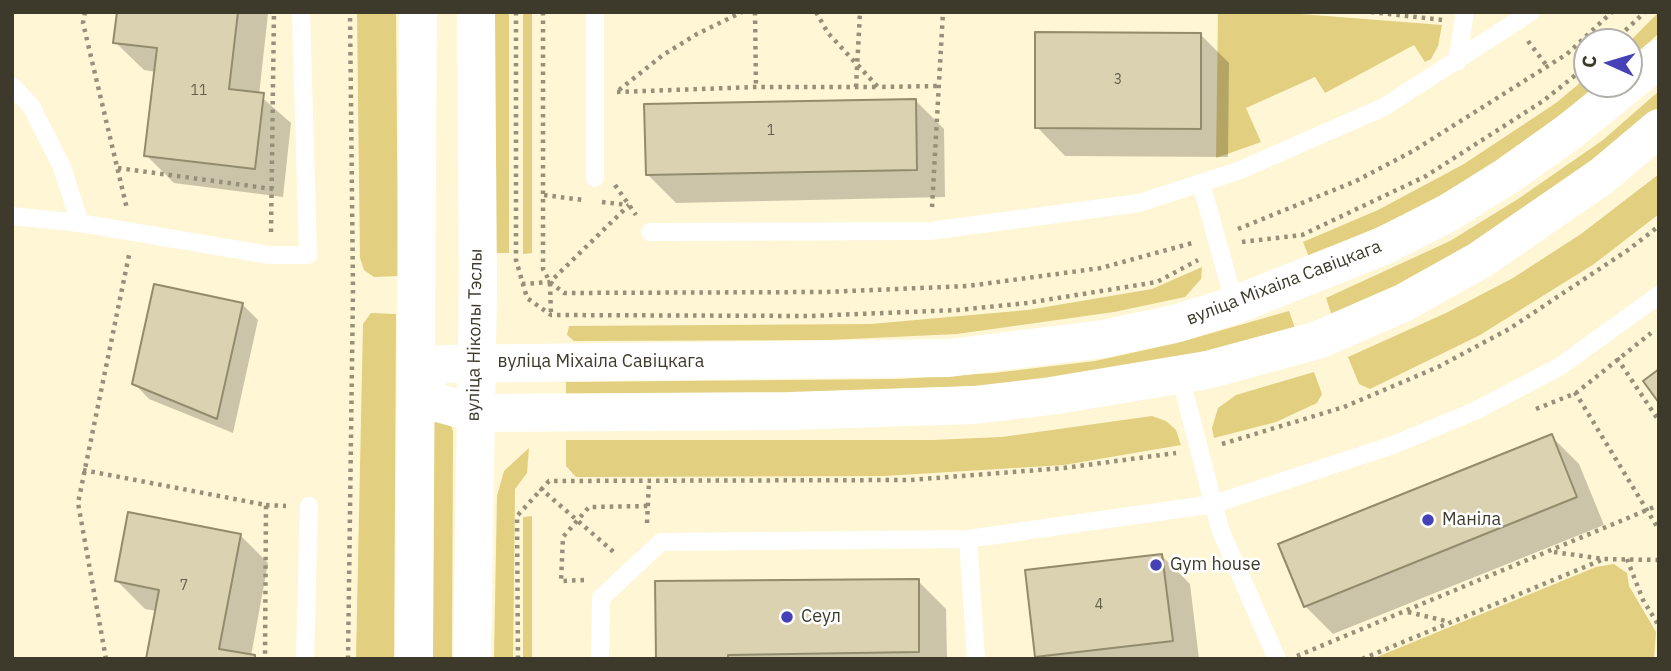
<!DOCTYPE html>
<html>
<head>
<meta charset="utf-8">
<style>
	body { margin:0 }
	#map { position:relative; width:1671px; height:671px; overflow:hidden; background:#fef6d4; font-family:"IBM Plex Sans",sans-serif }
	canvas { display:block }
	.frame { position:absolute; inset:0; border:14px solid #3d3a2c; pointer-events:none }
	.north { position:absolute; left:1573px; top:28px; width:70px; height:70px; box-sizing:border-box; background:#fff; border:2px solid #b1b0ab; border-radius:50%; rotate:274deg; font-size:19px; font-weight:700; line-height:28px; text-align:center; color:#3d3a2c }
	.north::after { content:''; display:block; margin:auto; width:24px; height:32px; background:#4542b8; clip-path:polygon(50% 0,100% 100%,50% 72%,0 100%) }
</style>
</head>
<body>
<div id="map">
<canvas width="1671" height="671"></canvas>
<div class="frame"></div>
<div class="north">С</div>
</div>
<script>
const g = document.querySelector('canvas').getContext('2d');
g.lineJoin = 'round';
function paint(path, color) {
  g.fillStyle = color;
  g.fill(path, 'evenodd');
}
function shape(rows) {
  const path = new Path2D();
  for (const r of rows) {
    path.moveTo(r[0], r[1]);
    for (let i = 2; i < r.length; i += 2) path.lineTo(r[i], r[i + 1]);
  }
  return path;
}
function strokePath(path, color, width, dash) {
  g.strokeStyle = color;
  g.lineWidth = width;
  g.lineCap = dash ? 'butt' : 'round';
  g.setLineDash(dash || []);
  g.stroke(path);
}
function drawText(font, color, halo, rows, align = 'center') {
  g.font = font + ' "IBM Plex Sans",sans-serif';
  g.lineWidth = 5;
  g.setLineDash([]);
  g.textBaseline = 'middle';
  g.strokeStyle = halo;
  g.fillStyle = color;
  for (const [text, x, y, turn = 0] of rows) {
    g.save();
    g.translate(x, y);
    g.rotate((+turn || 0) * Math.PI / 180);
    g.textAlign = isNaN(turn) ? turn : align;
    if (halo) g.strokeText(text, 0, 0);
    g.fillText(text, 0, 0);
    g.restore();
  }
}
paint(shape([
	[357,12,396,12,398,276,374,277,364,270,360,258],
	[489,12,509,12,509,253,489,253],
	[523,12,532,12,532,253,523,254],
	[1218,12,1275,12,1442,25,1438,46,1431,59,1425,62,1414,45,1325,93,1315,77,1246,108,1261,142,1216,158],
	[1659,12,1659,33,1629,61,1629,42],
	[1587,77,1587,84,1602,84,1486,169,1408,214,1309,257,1303,242,1378,210,1464,164,1556,103],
	[1659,91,1659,109,1634,140,1510,228,1333,319,1326,298,1450,241,1518,199,1603,140],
	[1659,174,1659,214,1594,264,1480,335,1370,389,1359,384,1348,357,1446,313,1513,278,1581,234],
	[1202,267,1201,279,1185,297,1114,312,957,334,828,340,574,341,567,335,569,326,871,324,1028,310,1152,289],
	[1289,311,1296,331,1102,382,566,400,566,382,898,379,994,373,1095,361,1177,343],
	[371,313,396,314,394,659,356,659,363,324],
	[1314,372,1322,394,1317,403,1276,422,1214,438,1212,428,1218,408,1236,395],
	[1152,416,1166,421,1176,430,1181,445,1064,465,884,476,576,477,566,466,566,440,933,440,1002,437],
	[436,421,451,426,453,431,452,659,430,659,432,426],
	[529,448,527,473,515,489,513,659,494,659,497,496,504,471],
	[532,516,532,659,523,659,523,517],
	[1614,564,1627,573,1629,586,1656,632,1654,659,1372,659,1596,567]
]), '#e2cf7f');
paint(shape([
	[119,12,268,14,259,95,291,123,283,197,174,183,146,155,156,72,144,70,115,42],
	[1201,35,1229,63,1228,157,1065,156,1037,127],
	[915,100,944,129,945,197,676,203,647,174],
	[242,304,258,320,233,433,149,399,134,383],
	[1551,436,1579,464,1604,525,1333,634,1305,606],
	[240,535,268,563,251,656,256,659,147,659,157,611,145,609,117,581],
	[1162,556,1190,584,1199,659,1037,657],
	[918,581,946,609,947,659,657,659]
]), '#0003');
const building = shape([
	[117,12,238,12,229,89,264,93,255,169,144,156,157,48,113,43,117,12],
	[1035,32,1201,33,1201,129,1035,128,1035,32],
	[916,99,917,170,646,175,644,104,916,99],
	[154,284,243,303,217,419,132,384,154,284],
	[1659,369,1659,403,1643,381,1659,369],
	[1552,434,1577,497,1304,607,1278,544,1552,434],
	[128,512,241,534,219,649,255,655,255,659,146,659,159,590,115,581,128,512],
	[1162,554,1173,641,1035,657,1025,570,1162,554],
	[919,579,919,652,728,655,728,659,656,659,655,581,919,579]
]);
paint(building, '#dad2b1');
strokePath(building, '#928b6c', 2);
strokePath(shape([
	[85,12,83,23,127,209],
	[516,12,516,260,527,298,551,315,809,316,958,310,1027,303,1157,282,1198,260],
	[543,12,543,269,550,282,564,293,825,292,968,286,1101,268,1196,242],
	[755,12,756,87],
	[816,12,828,33,878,87,939,86],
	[1371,12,1443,20],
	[1528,41,1547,66],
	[1613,42,1645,12],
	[856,87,860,12],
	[619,90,663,55,697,34,742,12],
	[617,92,756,87,878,87],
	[118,168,273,189],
	[615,185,636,215],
	[544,195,583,200],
	[602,202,628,205],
	[932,207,943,12],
	[1238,229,1356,181,1413,151,1567,54,1612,12],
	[271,232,274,12],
	[1242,242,1302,235,1426,176,1543,101,1587,66],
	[550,283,551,315],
	[522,284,550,282,629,205],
	[1617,358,1659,421],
	[1575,392,1659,530],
	[1536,409,1576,393,1651,333],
	[1222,444,1344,407,1438,367,1509,329,1628,250,1659,226],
	[83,470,266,505,265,659],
	[540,488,616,554],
	[266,505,286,506],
	[647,523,649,482],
	[1554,552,1604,559,1659,560],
	[1627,559,1643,600,1659,626],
	[584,580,561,581,563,537,589,507,648,506],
	[1408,612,1450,622],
	[1297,656,1659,505],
	[106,659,78,503,129,255],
	[348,659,353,289,350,12],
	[518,659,517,516,549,481,910,480,1064,468,1176,453],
	[1362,659,1604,559]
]), '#969079', 4.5, [3.5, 5]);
strokePath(shape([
	[1457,62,1465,12],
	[12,86,31,106,62,167,80,223],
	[595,178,595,12],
	[1201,183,1235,305],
	[12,216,80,223,270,255,308,255,301,12],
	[650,232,930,231,1139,203,1238,171,1384,107,1531,12],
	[1180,376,1220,529,1277,659],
	[968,539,976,659],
	[305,659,309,506],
	[600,659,601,598,661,542,968,539,1214,504,1393,445,1475,411,1559,367,1659,295]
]), '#fff', 18);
strokePath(shape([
	[1659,59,1569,132,1507,176,1448,213,1383,246,1235,305,1178,323,1103,339,949,358,443,364,431,370,417,387,438,403,474,413,790,411,974,405,1051,396,1207,370,1318,340,1403,303,1480,260,1602,176,1659,128]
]), '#fff', 38);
strokePath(shape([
	[414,659,418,12],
	[472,659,478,286,476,12]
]), '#fff', 38);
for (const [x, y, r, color] of [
	[1428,520,7,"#4542b8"],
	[1156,565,7,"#4542b8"],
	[787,617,7,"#4542b8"]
]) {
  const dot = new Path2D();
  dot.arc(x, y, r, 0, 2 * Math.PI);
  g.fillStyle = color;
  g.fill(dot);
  strokePath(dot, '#fff', 2.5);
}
drawText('14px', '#64604d', null, [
	["3",1118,80],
	["11",199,91],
	["1",771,131],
	["7",184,586],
	["4",1099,605]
]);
drawText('18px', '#3d3a2c', '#fff', [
	["вуліца Міхаіла Савіцкага",1284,283,-21],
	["вуліца Ніколы Тэслы",475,335,-89],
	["вуліца Міхаіла Савіцкага",601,362]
]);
drawText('18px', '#3d3a2c', '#fff', [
	["Маніла",1442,520],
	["Gym house",1170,565],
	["Сеул",801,617]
], 'left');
</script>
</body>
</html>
